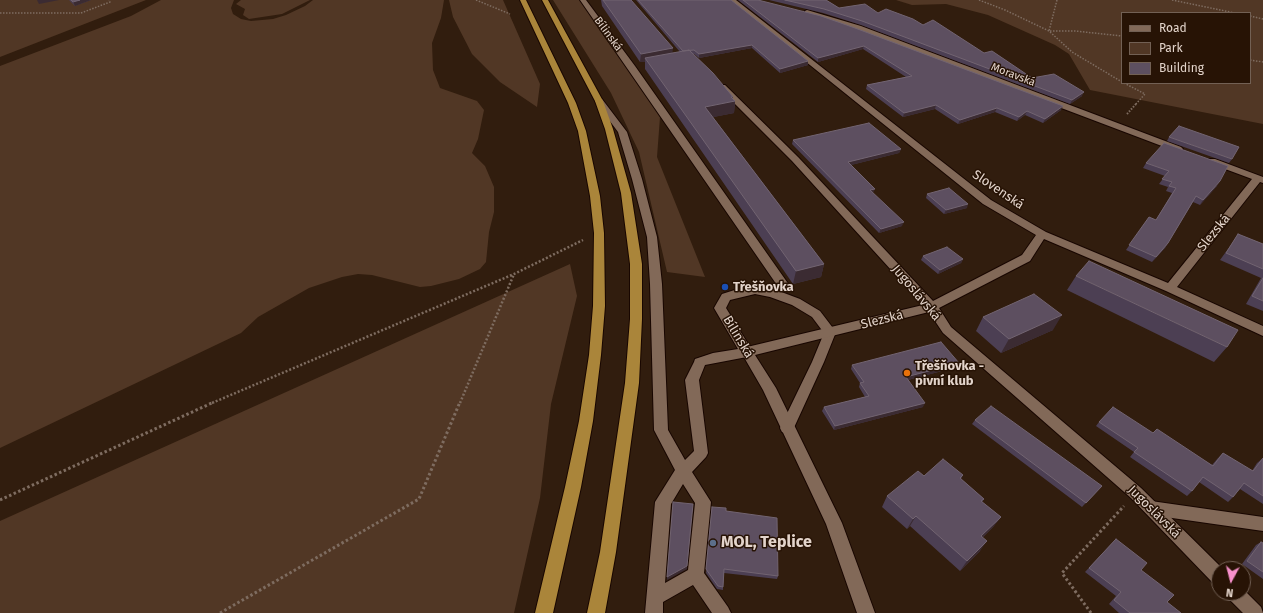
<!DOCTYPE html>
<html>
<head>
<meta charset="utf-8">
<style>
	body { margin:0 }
	#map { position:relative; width:1263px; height:613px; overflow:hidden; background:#311d0e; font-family:"Fira Sans",sans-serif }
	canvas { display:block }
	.legend { position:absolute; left:1121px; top:12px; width:130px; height:72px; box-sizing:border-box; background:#271305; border:1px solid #726054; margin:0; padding:5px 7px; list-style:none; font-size:12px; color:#e3d4cb }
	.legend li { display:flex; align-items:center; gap:8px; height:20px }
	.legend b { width:20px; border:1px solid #726054 }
	.north { position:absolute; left:1211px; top:561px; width:40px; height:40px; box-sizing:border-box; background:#271305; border:1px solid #726054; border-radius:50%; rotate:187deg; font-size:11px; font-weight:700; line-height:16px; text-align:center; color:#e3d4cb }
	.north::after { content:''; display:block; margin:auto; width:14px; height:18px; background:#f890cb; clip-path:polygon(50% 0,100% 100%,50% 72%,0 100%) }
</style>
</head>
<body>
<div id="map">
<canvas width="1263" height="613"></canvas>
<ul class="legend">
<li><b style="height:5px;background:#826958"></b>Road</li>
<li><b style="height:11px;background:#513725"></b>Park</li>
<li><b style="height:11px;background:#5d4f60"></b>Building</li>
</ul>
<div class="north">N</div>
</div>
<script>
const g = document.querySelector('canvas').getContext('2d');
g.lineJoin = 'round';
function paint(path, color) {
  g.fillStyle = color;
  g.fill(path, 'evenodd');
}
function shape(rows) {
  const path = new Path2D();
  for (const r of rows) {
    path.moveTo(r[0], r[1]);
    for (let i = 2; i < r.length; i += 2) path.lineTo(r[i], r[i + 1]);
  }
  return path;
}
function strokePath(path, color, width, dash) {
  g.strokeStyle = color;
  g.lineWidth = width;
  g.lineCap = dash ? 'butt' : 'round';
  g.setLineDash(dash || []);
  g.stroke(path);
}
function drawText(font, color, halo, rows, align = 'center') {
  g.font = font + ' "Fira Sans",sans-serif';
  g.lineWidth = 3;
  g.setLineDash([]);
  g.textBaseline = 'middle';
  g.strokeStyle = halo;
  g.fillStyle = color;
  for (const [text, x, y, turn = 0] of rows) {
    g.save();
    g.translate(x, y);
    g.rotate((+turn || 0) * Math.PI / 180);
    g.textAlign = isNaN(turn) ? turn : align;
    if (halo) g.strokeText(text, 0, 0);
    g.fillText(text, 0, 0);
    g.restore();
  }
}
paint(shape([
	[0,0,146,0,0,57],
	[161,0,234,0,231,8,233,14,241,19,251,21,273,19,286,15,305,6,313,0,444,0,441,18,432,43,433,70,440,88,477,101,484,110,478,139,472,153,485,166,494,187,494,212,489,232,486,262,480,269,459,279,431,286,420,287,372,275,358,274,342,277,309,288,258,317,241,333,0,448,0,66,131,16],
	[241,0,310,0,282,14,249,19,243,15,245,9,236,4],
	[449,0,503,0,540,84,537,107,500,82,472,54,453,17],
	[553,0,580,0,607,40,639,81,660,117,657,157,705,277,667,272,639,152,611,93],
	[896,0,1263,0,1263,124,1090,90,1069,54,1055,45,988,15,946,4,912,5],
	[1122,13,1250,13,1250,83,1122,83],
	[570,264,577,296,551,404,540,498,514,613,0,613,0,521]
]), '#513725');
const lane = shape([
	[599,98,602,99,627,132,642,179,657,237,662,284,668,430,685,460,694,451,685,380,694,362,695,359,713,353,738,349,714,308,722,294,741,288,755,286,776,290,800,299,820,311,836,332,824,362,792,432,787,434,782,432,780,428,812,362,824,333,812,317,792,305,770,297,755,294,730,300,726,308,753,352,752,355,747,357,705,365,699,380,708,453,706,457,692,472,711,502,704,573,728,607,731,613,712,613,693,585,663,602,663,613,645,613,655,502,675,470,654,430,650,284,647,237,632,179,618,132,595,101,599,98],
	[683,484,695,503,688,570,665,583,671,504,683,484],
	[1151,501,1263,517,1263,531,1151,515,1146,513,1143,508,1146,503,1151,501]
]);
const street = shape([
	[580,0,586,0,635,66,787,282,789,285,787,288,779,288,580,0],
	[729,0,736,0,991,200,1046,232,1168,283,1252,179,1209,163,1207,161,1209,159,1215,159,1263,177,1263,183,1260,182,1177,287,1263,326,1263,336,1166,291,1044,239,1030,261,939,308,951,327,1141,488,1223,569,1219,569,1219,585,1213,583,1131,498,943,333,929,312,755,355,776,388,842,523,875,613,857,613,826,524,763,390,741,352,742,349,747,347,923,305,792,161,718,87,722,85,725,85,798,157,933,301,1022,255,1036,235,983,204,729,0],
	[807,10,861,26,1181,147,1183,149,1181,151,1175,151,855,30,805,13,805,11,807,10],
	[1243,589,1261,607,1263,613,1243,613,1229,599,1227,593,1243,593,1243,589]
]);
const highway = shape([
	[520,0,526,0,576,103,586,131,600,196,604,233,605,306,601,355,593,421,581,487,553,613,535,613,565,487,579,421,589,355,593,306,594,233,590,196,578,131,568,103,520,0],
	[542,0,548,0,603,101,613,129,631,193,642,264,642,319,639,383,616,552,605,613,587,613,600,552,625,383,630,319,630,264,621,193,605,129,595,101,542,0]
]);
strokePath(lane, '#180600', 2);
strokePath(street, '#180600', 2);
strokePath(highway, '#180600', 2);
strokePath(shape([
	[476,0,510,14],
	[979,0,1005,10,1049,31,1072,52,1122,82],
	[1057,0,1049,31,1075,31,1122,36],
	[1172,0,1235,13],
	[0,13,81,13,110,2,109,0],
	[1250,16,1263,19],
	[1250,60,1263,62],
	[1124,83,1145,94,1135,105]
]), '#7e6c60', 1.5, [1.5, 1.5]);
strokePath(shape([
	[1127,114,1136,104]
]), '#7e6c60', 2, [1.5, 1.5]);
strokePath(shape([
	[212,403,514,274,583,240],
	[460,403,514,274]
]), '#7e6c60', 2.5, [2, 2]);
strokePath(shape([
	[0,500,214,402],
	[220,613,419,499,460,402],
	[1091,613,1062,573,1124,506]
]), '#7e6c60', 3, [2.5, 2.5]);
paint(lane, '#826958');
paint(street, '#826958');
paint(highway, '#aa853a');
paint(shape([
	[69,0,91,0,75,6],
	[601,0,631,0,672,53,680,52,636,0,731,0,808,65,780,73,752,48,699,58,694,54,693,54,733,97,733,99,735,101,734,113,713,117,824,264,821,277,793,284,645,69,645,62,640,62,602,6],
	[738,0,758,0,1061,110,1043,123,1025,115,1017,121,995,112,958,124,935,109,903,117,866,89,867,85,906,77,863,49,818,62],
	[769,0,826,0,839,8,878,13,923,25,984,53,1032,78,1082,96,1070,104,861,25,823,13],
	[1169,137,1232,159,1229,163,1167,141],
	[793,140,901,149,899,153,851,165,873,193,902,226,879,233,792,144],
	[1146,163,1217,186,1200,205,1193,202,1165,248,1152,262,1126,250,1149,217,1156,220,1172,193,1166,191,1168,187,1159,184,1165,176,1143,168],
	[927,194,967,208,944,214,926,198],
	[1238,234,1263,244,1263,311,1246,304,1261,278,1220,260,1233,242],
	[923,256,963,259,961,263,938,274,921,260],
	[1076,276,1227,347,1214,362,1067,290],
	[983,317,1053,330,1001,353,976,331],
	[852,365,957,367,908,380,923,407,834,430,822,411,824,407,865,397,859,387,860,383,851,369],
	[975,420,1102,486,1082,507,972,424],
	[1099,422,1153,433,1212,465,1218,458,1223,453,1252,471,1257,463,1263,458,1263,504,1240,489,1233,497,1228,502,1199,482,1192,491,1187,496,1130,457,1134,452,1096,426],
	[963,475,961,479,984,499,982,502,1001,517,993,527,983,537,980,551,960,571,910,526,907,529,882,507,887,496,924,476],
	[712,510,726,511,778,576,777,579,724,573,723,587,723,590,717,589,706,573],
	[1116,539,1167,602,1181,613,1119,613,1109,604,1116,596,1085,572],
	[1261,542,1263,543,1263,579,1242,564,1256,545]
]), '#4c3f53');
paint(shape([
	[37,0,59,0,39,4],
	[80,0,91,0,75,6,73,2],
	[752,45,752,48,699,58,699,54],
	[864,46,863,49,818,62,818,58],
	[673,48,672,57,645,58,645,62,640,62,641,54],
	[808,61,808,65,780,73,780,69],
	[1084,92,1082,96,1070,104,1072,100],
	[731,97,733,97,733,102,735,101,734,113,704,119,705,107],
	[936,105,935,109,903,117,904,113],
	[1063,106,1061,110,1043,123,1045,119],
	[997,108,995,112,958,124,960,120],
	[1027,111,1025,115,1017,121,1019,117],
	[901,149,899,153,847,166,848,162],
	[1220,181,1217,186,1200,205,1203,200],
	[875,189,873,193,868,194,870,190],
	[968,204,967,208,944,214,946,210],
	[904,222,902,226,879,233,881,229],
	[1168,243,1165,248,1152,262,1156,257],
	[963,259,961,263,938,274,940,270],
	[824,264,821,277,793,284,796,271],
	[1062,315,1053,330,1001,353,1009,339],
	[959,363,957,367,904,381,906,377],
	[925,403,923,407,834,430,835,426],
	[916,516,910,526,907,529,913,519],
	[1001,517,993,527,973,546,981,536],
	[987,541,980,551,960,571,967,561],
	[687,566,687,569,667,580,667,577]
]), '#3b2b32');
const building = shape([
	[71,0,80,0,73,2,71,0],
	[603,0,631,0,673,48,641,54,603,0],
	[638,0,731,0,808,61,780,69,752,45,699,54,694,50,683,51,638,0],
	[743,0,758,0,821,16,855,28,1063,106,1045,119,1027,111,1019,117,997,108,960,120,936,105,904,113,867,85,912,76,864,46,818,58,743,0],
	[785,0,826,0,839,8,865,4,878,13,886,9,913,19,923,25,933,20,984,53,992,51,1032,78,1054,74,1084,92,1072,100,862,21,824,9,785,0],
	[689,50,713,73,733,97,731,97,735,101,705,107,824,264,796,271,645,58,689,50],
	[869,123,901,149,848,162,875,189,870,190,904,222,881,229,793,140,869,123],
	[1179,126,1239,147,1232,159,1169,137,1179,126],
	[1164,143,1228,166,1220,181,1203,200,1196,196,1168,243,1156,257,1129,245,1149,217,1156,220,1176,188,1169,186,1172,182,1162,179,1169,171,1146,163,1164,143],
	[949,188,968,204,946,210,927,194,949,188],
	[1238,234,1263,244,1263,269,1226,253,1238,234],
	[947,247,963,259,940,270,923,256,947,247],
	[1089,261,1238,330,1227,347,1076,276,1089,261],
	[1263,278,1263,301,1252,296,1263,278],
	[1034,294,1062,315,1009,339,983,317,1034,294],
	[941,342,959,363,906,377,925,403,835,426,824,407,869,396,860,383,864,382,852,365,941,342],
	[991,406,1102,486,1086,503,975,420,991,406],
	[1113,407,1153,433,1157,429,1213,466,1223,453,1253,471,1263,458,1263,496,1244,483,1233,497,1203,477,1192,491,1134,452,1138,448,1099,422,1113,407],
	[943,459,963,475,960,478,984,499,981,501,1001,517,981,536,987,541,967,561,916,516,913,519,887,496,918,471,924,476,943,459],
	[673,502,693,504,687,566,667,577,673,502],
	[712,507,726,508,726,511,777,518,778,576,724,569,723,587,718,586,706,569,712,507],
	[1116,539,1147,563,1141,570,1174,595,1167,602,1181,613,1130,613,1114,600,1121,592,1089,568,1116,539],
	[1261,542,1263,543,1263,572,1247,561,1261,542]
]);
paint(building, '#5d4f60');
strokePath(building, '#726471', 1);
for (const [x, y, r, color] of [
	[725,287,4,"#1a4fb4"],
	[907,373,4,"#e8710a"],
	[713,543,4,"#5c6f8a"]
]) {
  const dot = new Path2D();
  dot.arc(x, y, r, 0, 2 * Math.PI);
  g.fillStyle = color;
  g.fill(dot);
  strokePath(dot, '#271305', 1.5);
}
drawText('11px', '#e3d4cb', '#271305', [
	["Bílinská",608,34,54],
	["Moravská",1013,75,21]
]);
drawText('13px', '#e3d4cb', '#271305', [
	["Slovenská",998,190,34],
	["Slezská",1214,233,-51],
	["Jugoslávská",916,293,50],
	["Slezská",882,320,-14],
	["Bílinská",738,337,59],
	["Jugoslávská",1154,512,45]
]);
drawText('bold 13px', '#e3d4cb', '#271305', [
	["Třešňovka",733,287],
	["Třešňovka -",915,366],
	["pivní klub",915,381]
], 'left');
drawText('bold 16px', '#e3d4cb', '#271305', [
	["MOL, Teplice",721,543]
], 'left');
</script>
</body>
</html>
